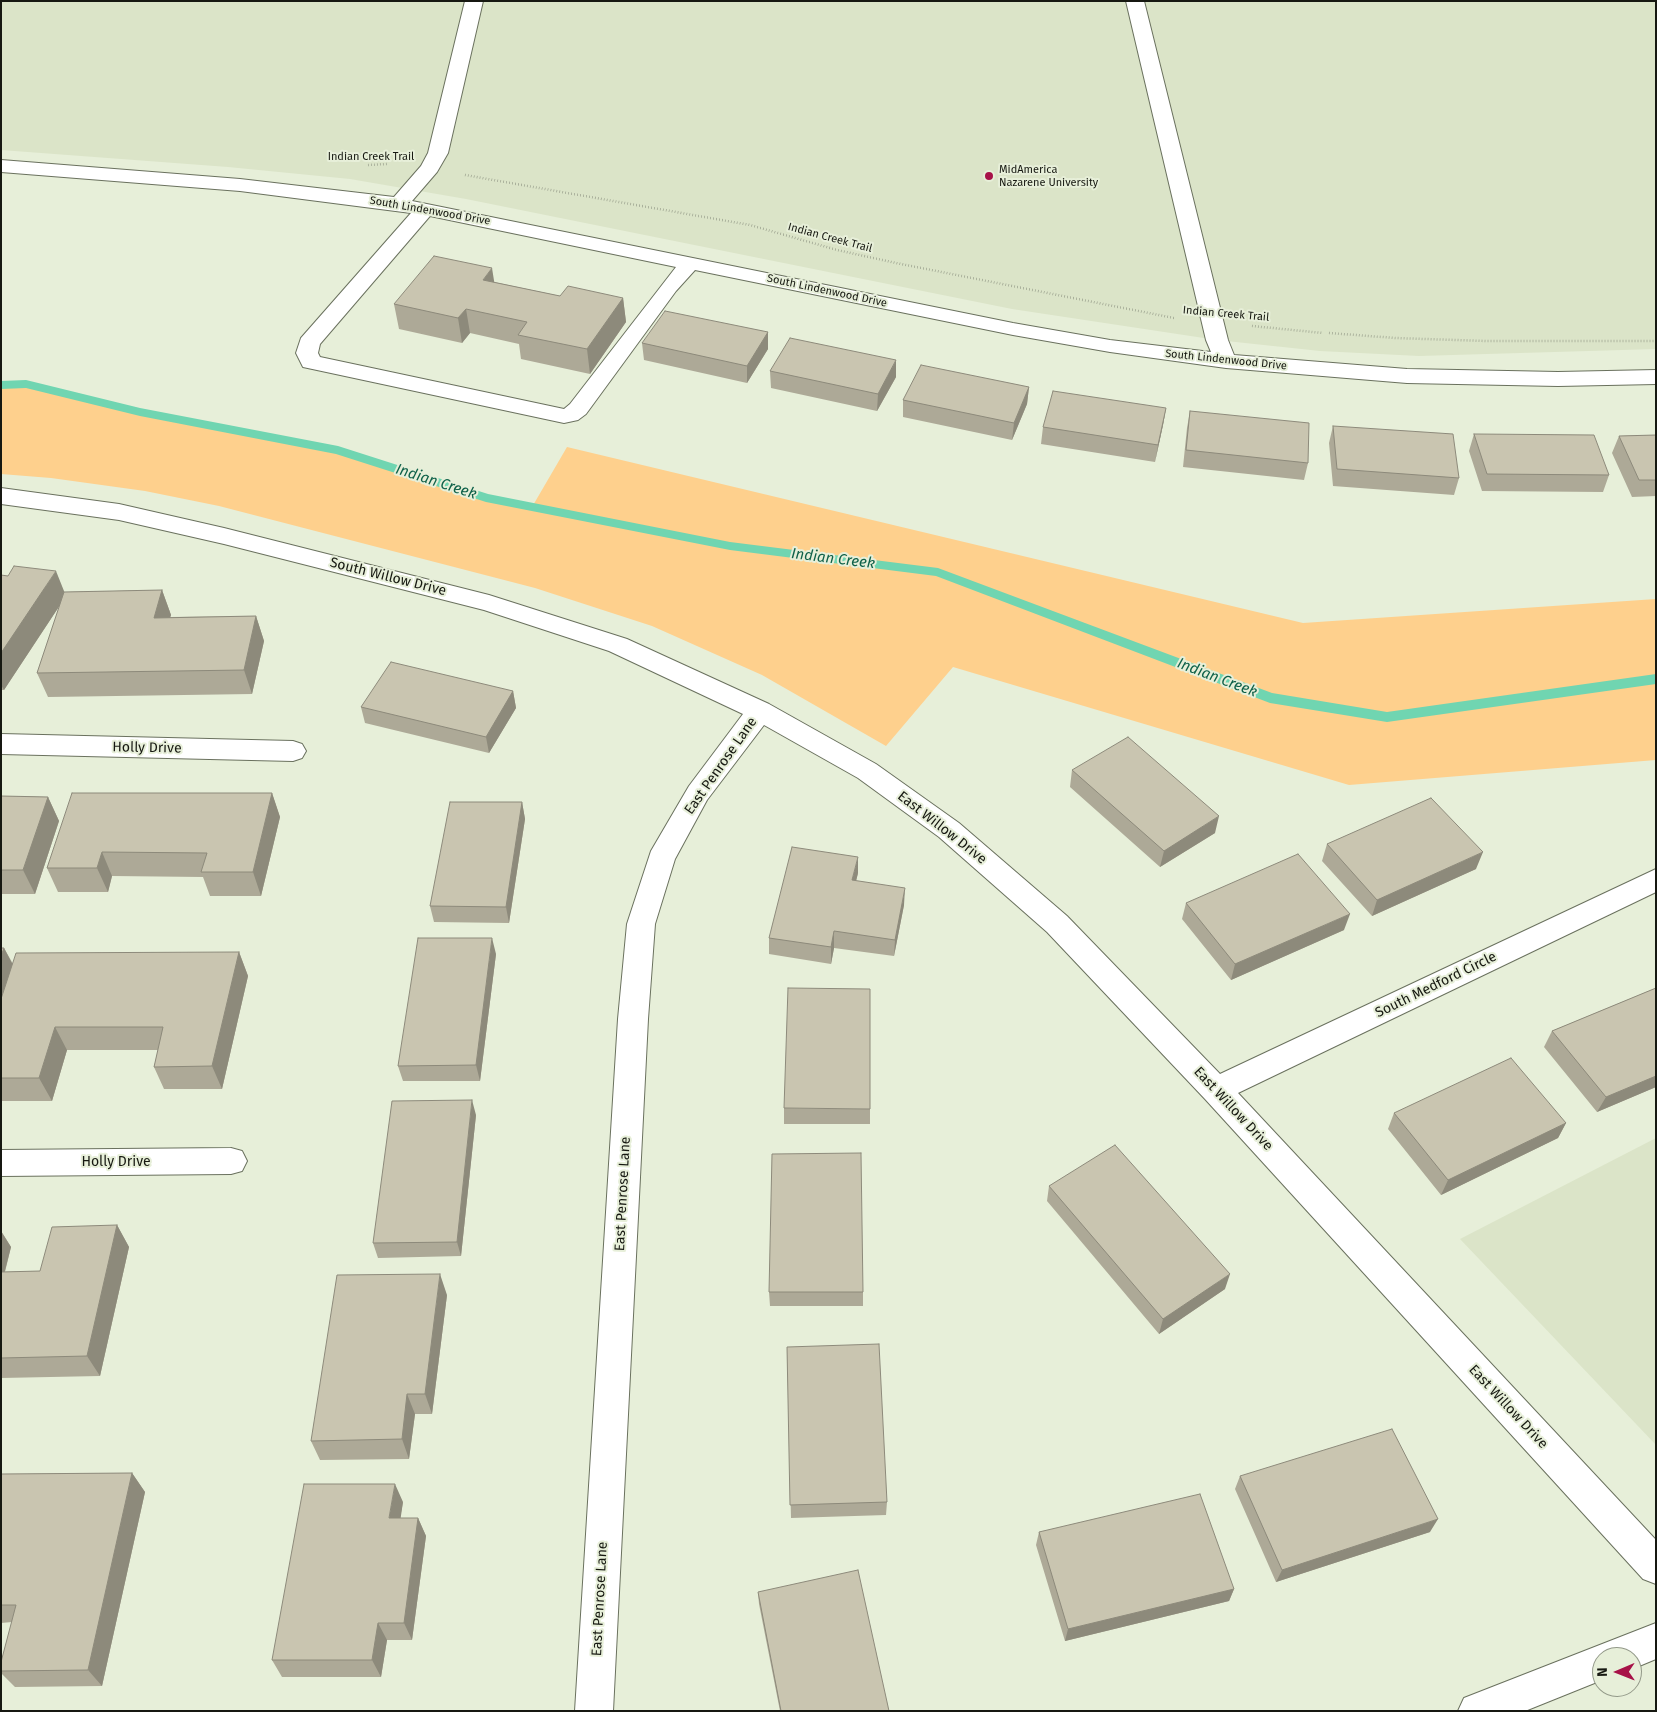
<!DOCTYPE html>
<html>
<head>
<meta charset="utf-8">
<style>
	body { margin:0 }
	#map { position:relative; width:1657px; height:1712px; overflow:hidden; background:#e7efd9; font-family:"Fira Sans",sans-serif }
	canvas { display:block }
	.frame { position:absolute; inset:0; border:2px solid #161811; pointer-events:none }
	.north { position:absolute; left:1592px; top:1647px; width:50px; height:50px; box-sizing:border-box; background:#e7efd9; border:1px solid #939989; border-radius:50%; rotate:269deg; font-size:14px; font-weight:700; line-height:20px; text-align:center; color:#161811 }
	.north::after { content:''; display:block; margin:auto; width:18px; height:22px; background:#a71248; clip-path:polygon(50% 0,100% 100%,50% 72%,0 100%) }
</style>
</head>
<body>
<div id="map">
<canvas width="1657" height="1712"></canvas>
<div class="frame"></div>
<div class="north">N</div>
</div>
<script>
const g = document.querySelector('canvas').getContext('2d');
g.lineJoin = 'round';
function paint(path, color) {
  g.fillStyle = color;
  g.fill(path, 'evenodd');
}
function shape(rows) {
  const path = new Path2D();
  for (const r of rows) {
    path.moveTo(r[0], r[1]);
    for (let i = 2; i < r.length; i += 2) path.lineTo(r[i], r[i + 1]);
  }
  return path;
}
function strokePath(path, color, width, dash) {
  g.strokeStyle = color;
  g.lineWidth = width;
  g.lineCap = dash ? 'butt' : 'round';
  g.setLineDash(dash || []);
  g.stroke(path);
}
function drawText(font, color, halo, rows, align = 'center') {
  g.font = font + ' "Fira Sans",sans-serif';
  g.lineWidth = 4;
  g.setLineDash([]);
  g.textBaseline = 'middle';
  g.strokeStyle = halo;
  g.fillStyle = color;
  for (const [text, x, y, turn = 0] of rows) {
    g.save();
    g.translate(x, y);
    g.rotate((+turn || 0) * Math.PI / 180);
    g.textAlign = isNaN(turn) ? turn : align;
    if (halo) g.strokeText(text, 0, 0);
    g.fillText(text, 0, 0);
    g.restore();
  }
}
paint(shape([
	[1,1,1656,1,1656,349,1419,356,1320,351,1217,340,1012,309,466,199,350,179,228,167,1,150],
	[1656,1138,1656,1445,1460,1239]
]), '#dbe4c8');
paint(shape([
	[26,384,140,412,338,450,486,498,532,507,567,447,1303,623,1656,599,1656,760,1349,785,953,667,886,746,762,675,652,626,535,588,219,506,145,491,51,478,1,474,1,385]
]), '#fed08d');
paint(shape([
	[26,380,140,408,338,446,488,494,730,542,938,568,1272,693,1387,712,1656,674,1656,684,1387,722,1270,703,936,576,730,550,486,502,336,454,140,416,26,388,1,389,1,381,26,380]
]), '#70d5b1');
const minor = shape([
	[465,1,483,1,448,153,437,172,412,201,1013,323,1110,340,1211,352,1206,340,1126,1,1144,1,1228,340,1234,355,1407,369,1558,372,1656,370,1656,384,1558,386,1407,383,1226,368,1110,352,1013,335,695,270,676,291,586,414,578,420,564,423,303,367,296,353,301,338,411,213,240,191,1,172,1,160,240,179,394,197,421,166,428,153,465,1],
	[430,216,676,267,570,404,564,409,320,357,318,353,320,344,430,216],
	[1,488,119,504,224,528,489,595,627,639,769,704,876,764,959,823,1067,916,1220,1074,1656,869,1656,892,1238,1093,1656,1540,1656,1584,1643,1579,1205,1099,1047,932,939,837,858,778,764,725,707,800,675,859,655,924,648,1019,613,1711,575,1711,618,1019,627,924,651,851,689,786,743,714,609,651,484,610,224,544,119,520,1,504,1,488],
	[1,734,293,741,302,744,306,751,302,758,293,761,1,754,1,734],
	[231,1148,242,1151,247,1161,242,1171,231,1174,1,1176,1,1150,231,1148],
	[1656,1623,1656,1659,1632,1669,1632,1657,1602,1657,1602,1680,1525,1711,1458,1711,1464,1698,1656,1623]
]);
strokePath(minor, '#6a715e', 2);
strokePath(shape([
	[368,165,387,164],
	[465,175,750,225,837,250,896,263,1174,318],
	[1252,326,1323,333],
	[1329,333,1395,338,1486,341,1656,341]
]), '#7f8475', 2.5, [0.5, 2.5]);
paint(minor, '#fff');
paint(shape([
	[494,282,560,296,623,298,626,322,590,374,521,359,519,344,470,333,462,343,399,329,394,304],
	[768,332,768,349,747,383,644,360,642,343],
	[770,371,896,377,877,411,771,388],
	[1029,387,1027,404,1012,440,903,417,903,400],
	[1166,408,1163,425,1155,462,1041,444,1043,427],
	[1190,411,1308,463,1304,480,1183,467,1187,428],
	[1333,426,1459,478,1454,495,1333,486,1329,443],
	[1474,434,1609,475,1603,492,1482,491,1469,451],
	[1656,435,1656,496,1632,497,1612,453,1619,436],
	[1,575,64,592,162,590,171,615,170,617,256,616,264,641,252,694,48,697,37,673,60,605,4,690,1,690],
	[513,691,516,708,489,753,365,723,361,707],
	[1072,770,1215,833,1160,867,1070,787],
	[272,793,280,817,261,896,210,896,203,877,112,876,108,892,58,892,47,868],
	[1,796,48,797,59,821,35,894,1,894],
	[522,802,525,819,509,923,434,922,430,906],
	[1327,844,1476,869,1372,916,1322,861],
	[858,873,856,881,904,905,894,956,834,948,831,964,769,954,769,938],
	[1186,903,1344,930,1231,980,1182,919],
	[1,948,4,948,13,964,239,952,248,976,222,1089,164,1089,154,1067,158,1050,67,1050,52,1101,1,1101],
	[496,954,480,1081,403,1081,398,1066],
	[1656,988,1656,1087,1597,1112,1544,1047,1552,1031],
	[784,1108,870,1109,870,1124,784,1124],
	[1394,1113,1566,1123,1558,1138,1441,1195,1388,1129],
	[476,1115,461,1256,378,1258,373,1243],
	[1049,1186,1225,1289,1159,1334,1047,1201],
	[117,1225,129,1247,100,1376,1,1378,1,1231,11,1247,5,1272,40,1271],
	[769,1292,863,1292,863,1306,770,1306],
	[447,1295,432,1414,415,1414,409,1459,320,1460,311,1441],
	[787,1347,887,1502,886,1515,791,1518],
	[132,1473,145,1492,102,1686,15,1687,1,1673,1,1662,12,1622,1,1623,1,1474],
	[1240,1476,1430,1532,1276,1582,1235,1489],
	[403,1502,400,1518,418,1518,426,1536,412,1640,387,1640,381,1677,282,1677,272,1660],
	[1039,1532,1234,1589,1229,1601,1065,1641,1036,1545],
	[758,1592,889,1711,780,1711,759,1604]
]), '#ada997');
paint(shape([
	[492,268,496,293,483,280],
	[623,298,626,322,590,374,587,349],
	[466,309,470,333,462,343,458,318],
	[768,332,768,349,747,383,747,366],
	[896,360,896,377,877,411,878,394],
	[1029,387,1027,404,1012,440,1014,423],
	[1166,408,1163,425,1155,462,1158,445],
	[56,571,66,596,4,690,1,685,1,653],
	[162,590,171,615,163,642,154,618],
	[256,616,264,641,252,694,244,670],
	[513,691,516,708,489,753,486,737],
	[272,793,280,817,261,896,253,872],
	[48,797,59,821,35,894,23,870],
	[522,802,525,819,509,923,506,907],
	[1219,816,1215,833,1160,867,1164,851],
	[102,852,112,876,108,892,97,868],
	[1483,852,1476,869,1372,916,1377,900],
	[858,857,858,873,852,897,852,880],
	[905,888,904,905,894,956,895,940],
	[1350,914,1344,930,1231,980,1235,964],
	[834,931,834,948,831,964,831,947],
	[492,938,496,954,480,1081,476,1065],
	[4,948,16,971,1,1020,1,956],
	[239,952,248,976,222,1089,212,1066],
	[55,1027,67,1050,52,1101,39,1078],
	[1656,1076,1656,1087,1597,1112,1606,1097],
	[472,1100,476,1115,461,1256,457,1242],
	[1566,1123,1558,1138,1441,1195,1448,1180],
	[117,1225,129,1247,100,1376,87,1356],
	[1,1231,11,1247,1,1286],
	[440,1274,447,1295,432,1414,425,1394],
	[1230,1274,1225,1289,1159,1334,1163,1319],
	[407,1394,415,1414,409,1459,402,1439],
	[132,1473,145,1492,102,1686,88,1670],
	[395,1484,403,1502,398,1536,389,1518],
	[418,1518,426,1536,412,1640,404,1623],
	[1438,1519,1430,1532,1276,1582,1282,1570],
	[1234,1589,1229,1601,1065,1641,1068,1629],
	[378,1623,387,1640,381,1677,372,1660]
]), '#8d8a7b');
const building = shape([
	[434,256,492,268,483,280,560,296,568,286,623,298,587,349,518,335,527,322,466,309,458,318,394,304,434,256],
	[665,311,768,332,747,366,642,343,665,311],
	[790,338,896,360,878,394,770,371,790,338],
	[921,365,1029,387,1014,423,903,400,921,365],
	[1053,391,1166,408,1158,445,1043,427,1053,391],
	[1190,411,1309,423,1308,463,1186,450,1190,411],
	[1333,426,1453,434,1459,478,1337,469,1333,426],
	[1474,434,1594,435,1609,475,1487,474,1474,434],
	[1656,435,1656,480,1639,480,1619,436,1656,435],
	[14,566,56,571,1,653,1,575,8,576,14,566],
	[162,590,154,618,256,616,244,670,37,673,64,592,162,590],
	[391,662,513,691,486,737,361,707,391,662],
	[1128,737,1219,816,1164,851,1072,770,1128,737],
	[72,793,272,793,253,872,201,872,207,853,102,852,97,868,47,868,72,793],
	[1,796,48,797,23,870,1,870,1,796],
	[1431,798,1483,852,1377,900,1327,844,1431,798],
	[450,802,522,802,506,907,430,906,450,802],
	[792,847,858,857,852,880,905,888,895,940,834,931,831,947,769,938,792,847],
	[1298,854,1350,914,1235,964,1186,903,1298,854],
	[418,938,492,938,476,1065,398,1066,418,938],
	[1,948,4,948,1,956,1,948],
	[239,952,212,1066,154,1067,163,1027,55,1027,39,1078,1,1078,1,999,16,953,239,952],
	[788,988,870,989,870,1109,784,1108,788,988],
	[1656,988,1656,1076,1606,1097,1552,1031,1656,988],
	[1511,1058,1566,1123,1448,1180,1394,1113,1511,1058],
	[472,1100,457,1242,373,1243,392,1101,472,1100],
	[1115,1145,1230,1274,1163,1319,1049,1186,1115,1145],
	[861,1153,863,1292,769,1292,772,1154,861,1153],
	[117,1225,87,1356,1,1358,1,1272,40,1271,52,1227,117,1225],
	[440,1274,425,1394,407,1394,402,1439,311,1441,337,1275,440,1274],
	[879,1344,887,1502,790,1505,787,1347,879,1344],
	[1392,1429,1438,1519,1282,1570,1240,1476,1392,1429],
	[132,1473,88,1670,1,1671,1,1662,16,1605,1,1605,1,1474,132,1473],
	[304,1484,395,1484,389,1518,418,1518,404,1623,378,1623,372,1660,272,1660,304,1484],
	[1200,1494,1234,1589,1068,1629,1039,1532,1200,1494],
	[858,1570,889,1711,781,1711,758,1592,858,1570]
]);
paint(building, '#c9c5b0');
strokePath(building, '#8d8a7b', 1);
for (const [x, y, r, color] of [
	[989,176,5,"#a71248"]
]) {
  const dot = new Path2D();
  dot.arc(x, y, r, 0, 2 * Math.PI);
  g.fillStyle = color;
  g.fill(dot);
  strokePath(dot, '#e7efd9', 2);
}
drawText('11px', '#161811', '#e7efd9', [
	["Indian Creek Trail",371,157],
	["South Lindenwood Drive",430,211,10],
	["Indian Creek Trail",830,238,15],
	["South Lindenwood Drive",827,291,12],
	["Indian Creek Trail",1226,314,5],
	["South Lindenwood Drive",1226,360,6]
]);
drawText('11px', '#161811', '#e7efd9', [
	["MidAmerica",999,170],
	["Nazarene University",999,183]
], 'left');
drawText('14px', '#161811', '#e7efd9', [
	["South Willow Drive",388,577,14],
	["Holly Drive",147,748,1],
	["East Penrose Lane",721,766,-55],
	["East Willow Drive",942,828,38],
	["South Medford Circle",1436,985,-26],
	["East Willow Drive",1233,1109,47],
	["Holly Drive",116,1162],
	["East Penrose Lane",623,1194,-87],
	["East Willow Drive",1508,1407,47],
	["East Penrose Lane",600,1599,-87]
]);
drawText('italic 15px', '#0f6149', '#e7efd9', [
	["Indian Creek",436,482,18],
	["Indian Creek",833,559,7],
	["Indian Creek",1217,678,21]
]);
</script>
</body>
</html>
